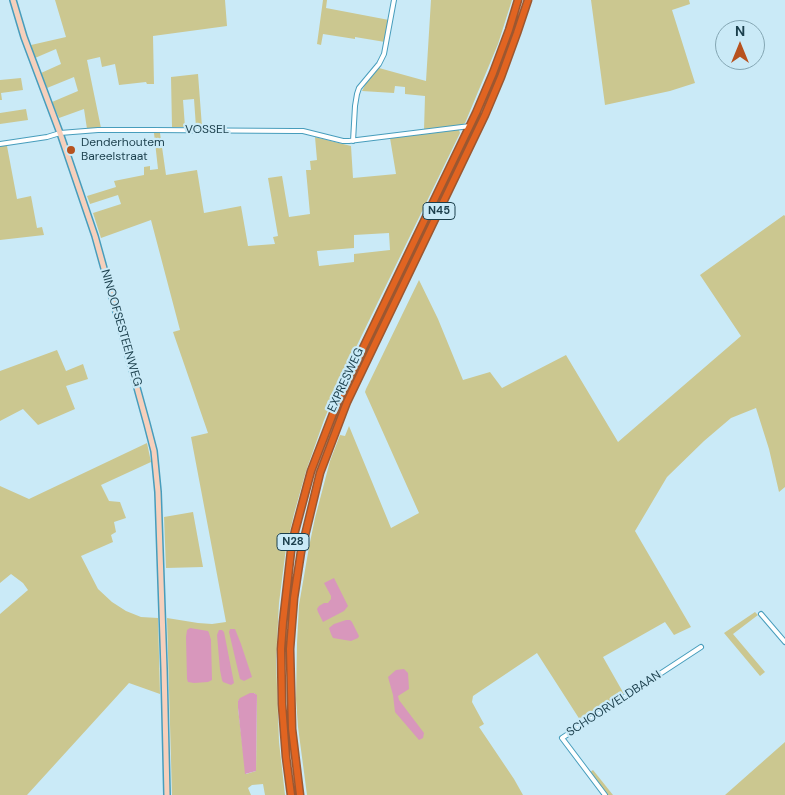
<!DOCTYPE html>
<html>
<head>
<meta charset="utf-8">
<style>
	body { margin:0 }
	#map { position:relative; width:785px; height:795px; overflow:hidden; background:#caeaf7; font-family:"DM Sans",sans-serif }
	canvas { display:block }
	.north { position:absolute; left:715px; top:20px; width:50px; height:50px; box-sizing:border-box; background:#caeaf7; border:1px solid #84a6b3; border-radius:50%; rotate:0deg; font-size:14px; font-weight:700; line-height:20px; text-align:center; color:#1b3f4c }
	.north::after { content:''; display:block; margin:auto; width:18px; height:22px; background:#b7521f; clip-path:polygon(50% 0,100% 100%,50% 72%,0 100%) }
</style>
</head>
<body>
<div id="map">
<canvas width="785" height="795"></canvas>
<div class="north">N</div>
</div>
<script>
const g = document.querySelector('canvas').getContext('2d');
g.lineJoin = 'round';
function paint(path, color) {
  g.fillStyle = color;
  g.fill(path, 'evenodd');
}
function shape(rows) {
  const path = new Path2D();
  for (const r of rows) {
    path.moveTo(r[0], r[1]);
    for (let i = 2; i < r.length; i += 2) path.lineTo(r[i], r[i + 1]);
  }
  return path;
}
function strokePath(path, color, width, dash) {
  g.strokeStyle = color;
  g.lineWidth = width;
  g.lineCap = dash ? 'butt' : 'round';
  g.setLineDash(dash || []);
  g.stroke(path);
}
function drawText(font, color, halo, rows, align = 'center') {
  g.font = font + ' "DM Sans",sans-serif';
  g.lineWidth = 4.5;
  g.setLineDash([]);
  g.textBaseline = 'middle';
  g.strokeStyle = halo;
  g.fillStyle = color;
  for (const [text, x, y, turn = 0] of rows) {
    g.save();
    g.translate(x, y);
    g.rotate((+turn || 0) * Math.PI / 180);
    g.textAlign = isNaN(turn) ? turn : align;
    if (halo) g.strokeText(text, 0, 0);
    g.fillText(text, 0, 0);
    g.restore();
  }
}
paint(shape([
	[55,0,225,0,227,26,153,36,154,84,147,84,146,82,119,85,115,64,102,67,100,57,87,60,101,128,87,129,84,109,59,118,52,102,78,91,74,77,47,88,41,73,61,64,56,49,35,58,31,45,66,37],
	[323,0,327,0,326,8,389,20,385,42,355,37,355,39,323,34,321,45,317,44],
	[431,0,512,0,498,44,465,123,459,126,424,130,425,96,405,94,405,87,395,86,394,93,362,91,367,81,379,68,426,81],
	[591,0,689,0,690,4,672,10,695,83,670,91,605,105],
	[198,74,202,127,196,127,194,99,183,100,185,127,172,127,171,77],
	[21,78,23,90,1,93,2,100,0,100,0,80],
	[26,109,28,120,0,124,0,113],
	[457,130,459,130,460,133,344,372,324,420,306,471,294,514,286,548,279,603,276,660,279,742,285,795,265,795,263,784,252,785,248,788,251,795,172,795,167,618,198,623,212,624,226,622,191,437,208,433,173,332,180,330,151,220,101,238,93,213,121,204,118,195,90,204,87,196,116,187,114,181,144,175,144,167,150,166,150,170,158,169,154,133,160,133,166,175,197,170,204,213,241,206,248,246,275,244,273,237,278,236,268,178,282,176,289,217,310,214,306,170,311,170,310,161,317,160,315,137,351,146,353,178,396,174,390,138],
	[389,233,390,250,354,254,354,262,319,266,317,251,354,248,354,235],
	[254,693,257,696,256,771,246,774,238,708,238,701],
	[0,146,7,146,17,199,31,196,37,228,42,227,44,235,0,240],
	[784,215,785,216,785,487,779,492,769,449,756,408,731,418,704,441,667,477,635,531,691,627,674,635,665,622,603,657,624,694,582,723,537,653,473,696,472,702,484,724,479,727,514,779,523,795,307,795,298,727,296,699,297,643,299,605,309,547,315,518,330,461,340,435,345,436,349,426,391,528,419,513,365,392,366,389,419,280,438,319,463,380,490,372,502,388,566,355,618,442,741,336,700,275],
	[57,350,66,371,83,364,88,379,66,386,75,409,38,425,23,409,0,421,0,371],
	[147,443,151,462,101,485,109,501,120,502,126,518,114,522,116,532,111,535,113,542,81,556,98,589,112,602,126,611,141,617,158,618,160,694,129,683,27,795,0,795,0,614,28,590,23,583,11,574,0,583,0,486,29,499],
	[193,512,203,567,166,568,164,517],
	[755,612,758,615,733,634,765,672,760,676,724,633],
	[785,742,785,795,725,795],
	[593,770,613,795,607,795,589,773]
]), '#cbc790');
paint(shape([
	[334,578,348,606,344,611,323,622,318,612,317,609,319,606,324,603,328,603,331,599,331,596,324,583],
	[346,620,350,620,352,622,359,636,358,638,351,641,333,638,331,634,329,628,334,624],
	[190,628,208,631,209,633,211,640,212,680,208,682,194,683,188,682,187,679,186,637,187,630],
	[230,629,235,629,241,644,252,677,244,681,240,679,229,632],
	[219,630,222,630,224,632,234,683,231,685,223,682,222,680,220,670,217,635],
	[404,669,408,673,409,689,398,696,399,700,424,733,423,738,419,740,395,712,393,695,388,677,396,670],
	[250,693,254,693,257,695,256,771,245,774,238,708,238,701,240,698]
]), '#d897bc');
const street = shape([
	[353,141,355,106,357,94,359,88,379,64,384,54,394,0],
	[0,144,47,137,60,133,98,130,153,130,293,131,303,131,343,141,349,141,470,126],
	[761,614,785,642],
	[605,795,562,738,701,647]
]);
const secondary = shape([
	[13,0,24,37,60,133,95,236,125,344,147,424,154,451,158,492,164,669,167,795]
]);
const highway = shape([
	[291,795,286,757,282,704,281,649,283,622,291,551,295,531,311,471,339,398,476,113,493,73,509,30,518,0],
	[300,795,292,729,290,649,294,598,301,552,320,473,347,402,485,115,501,77,517,33,528,0]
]);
strokePath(street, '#479dbc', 6);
strokePath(secondary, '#479dbc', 8);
strokePath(highway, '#9c5730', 9);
strokePath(street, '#fff', 4);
strokePath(secondary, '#f6d0bc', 5);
strokePath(highway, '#e16421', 6);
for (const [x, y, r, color] of [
	[71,150,5,"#b7521f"]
]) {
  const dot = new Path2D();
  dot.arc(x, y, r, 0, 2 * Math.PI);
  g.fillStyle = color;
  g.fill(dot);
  strokePath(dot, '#caeaf7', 2);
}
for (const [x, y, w] of [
	[439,211,32],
	[293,542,32]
]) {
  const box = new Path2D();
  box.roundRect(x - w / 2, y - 8.5, w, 17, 4);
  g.fillStyle = '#caeaf7';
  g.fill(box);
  strokePath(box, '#1b3f4c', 1);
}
drawText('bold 11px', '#1b3f4c', null, [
	["N45",439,211],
	["N28",293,542]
]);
drawText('12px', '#1b3f4c', '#caeaf7', [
	["VOSSEL",207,130],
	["NINOOFSESTEENWEG",121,328,74],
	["EXPRESWEG",346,380,-65],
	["SCHOORVELDBAAN",614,704,-33]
]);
drawText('12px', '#1b3f4c', '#caeaf7', [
	["Denderhoutem",81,143],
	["Bareelstraat",81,157]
], 'left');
</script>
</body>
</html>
